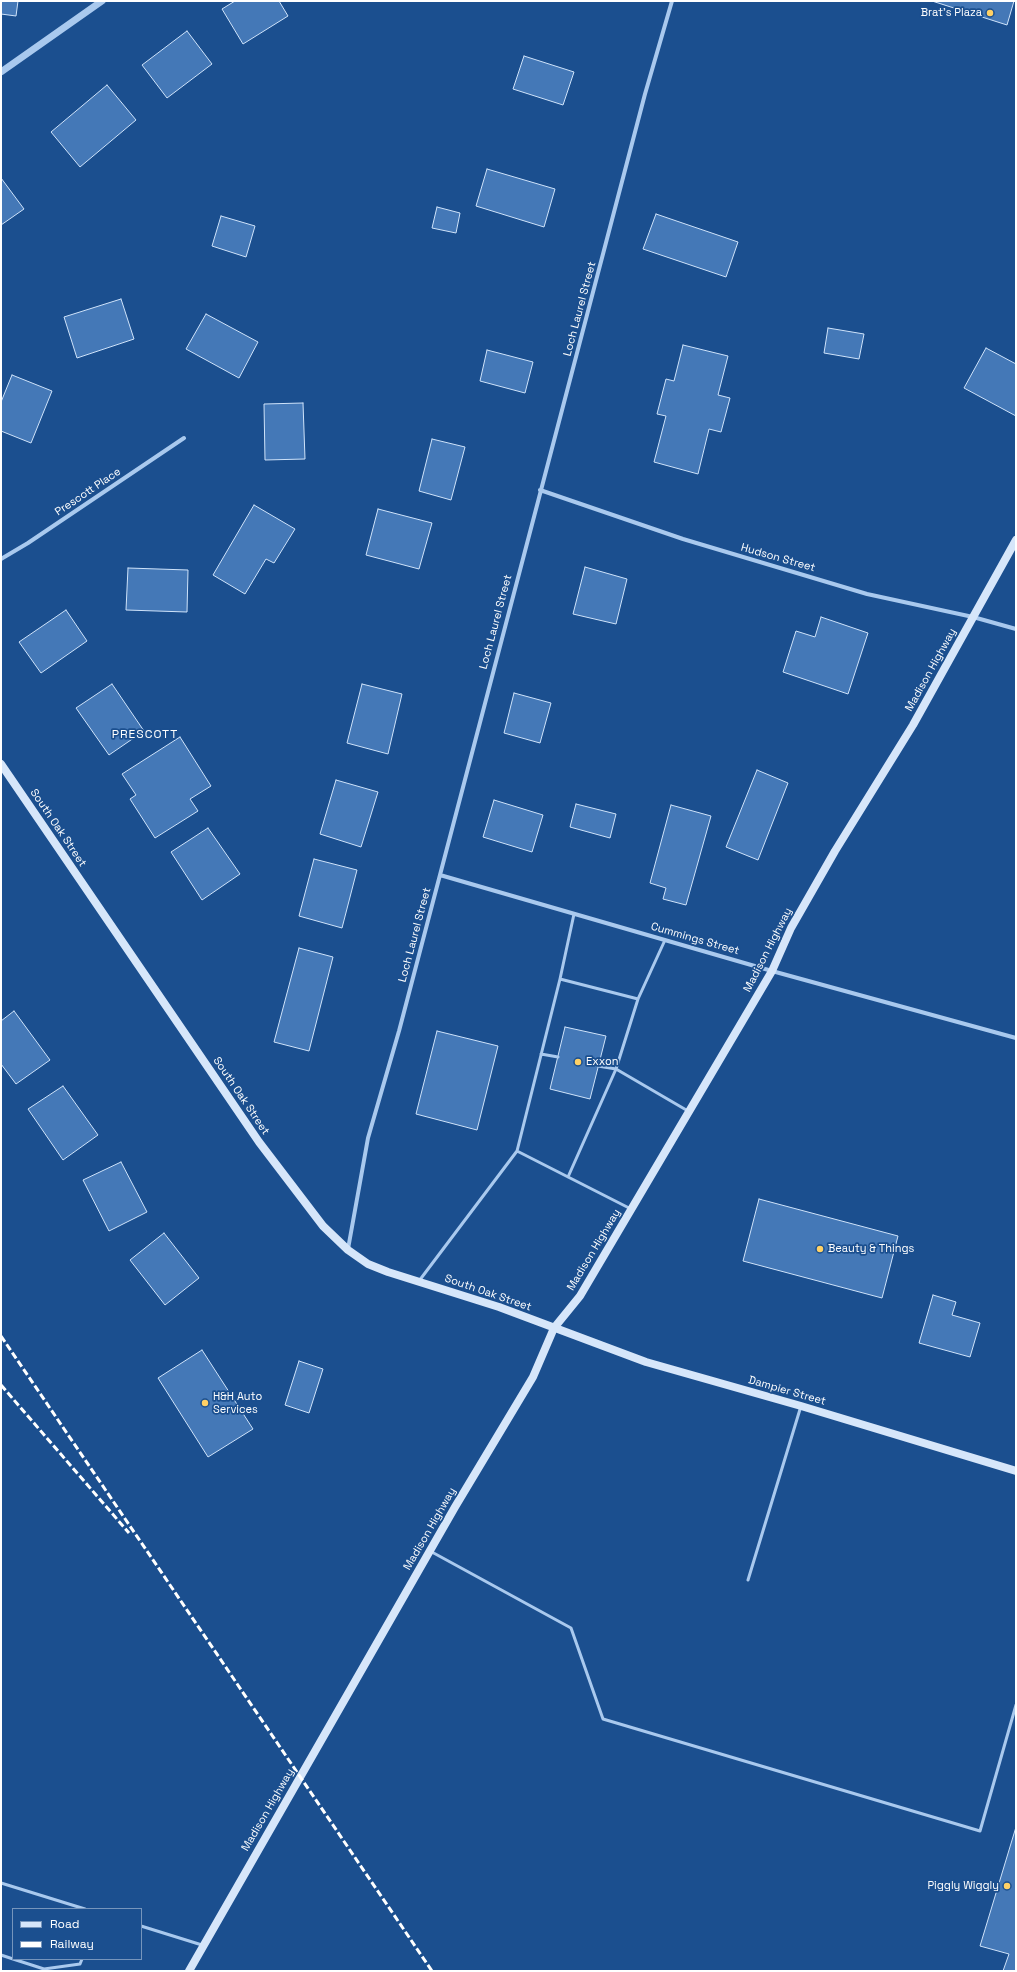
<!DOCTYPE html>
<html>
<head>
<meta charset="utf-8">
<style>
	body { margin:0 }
	#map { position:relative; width:1017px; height:1972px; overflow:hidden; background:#1b4f8f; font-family:"Space Grotesk",sans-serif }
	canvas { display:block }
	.frame { position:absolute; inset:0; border:2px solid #fff; pointer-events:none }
	.legend { position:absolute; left:12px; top:1908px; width:130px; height:52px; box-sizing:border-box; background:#1b4f8f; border:1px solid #7695bc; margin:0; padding:5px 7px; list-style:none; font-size:12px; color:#fff }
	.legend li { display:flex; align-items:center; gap:8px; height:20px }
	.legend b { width:20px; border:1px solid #7695bc }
</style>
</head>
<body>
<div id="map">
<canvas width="1017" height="1972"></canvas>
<div class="frame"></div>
<ul class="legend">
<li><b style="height:5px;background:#d6e6fa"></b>Road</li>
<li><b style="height:5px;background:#fff"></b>Railway</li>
</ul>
</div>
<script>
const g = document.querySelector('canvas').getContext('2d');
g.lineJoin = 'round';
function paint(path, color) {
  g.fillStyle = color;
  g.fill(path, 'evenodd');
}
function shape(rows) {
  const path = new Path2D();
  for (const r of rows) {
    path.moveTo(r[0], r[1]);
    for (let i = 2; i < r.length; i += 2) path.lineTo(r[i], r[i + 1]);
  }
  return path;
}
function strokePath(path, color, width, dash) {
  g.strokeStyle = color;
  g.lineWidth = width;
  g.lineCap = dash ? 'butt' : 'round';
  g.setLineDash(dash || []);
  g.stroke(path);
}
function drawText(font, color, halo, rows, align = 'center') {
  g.font = font + ' "Space Grotesk",sans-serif';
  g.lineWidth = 3.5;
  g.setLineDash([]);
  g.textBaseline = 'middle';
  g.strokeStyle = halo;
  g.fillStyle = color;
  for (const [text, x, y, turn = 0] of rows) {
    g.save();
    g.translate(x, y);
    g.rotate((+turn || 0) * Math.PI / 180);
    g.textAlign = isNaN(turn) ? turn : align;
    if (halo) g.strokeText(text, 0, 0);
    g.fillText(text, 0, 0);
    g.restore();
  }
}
const building = shape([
	[1,1,18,1,16,16,1,14,1,1],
	[235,1,279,1,288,16,243,44,222,9,235,1],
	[932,1,1014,1,1007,25,932,1],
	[187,31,212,64,167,98,142,65,187,31],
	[524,56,574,72,563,105,513,89,524,56],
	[107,85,136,120,80,167,51,132,107,85],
	[487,169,555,189,544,227,476,206,487,169],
	[1,178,24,209,1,225,1,178],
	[437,207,460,213,456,233,432,228,437,207],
	[656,214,738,242,726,277,643,249,656,214],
	[221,216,255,226,246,257,212,246,221,216],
	[121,299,134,339,77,358,64,317,121,299],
	[206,314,258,342,239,378,186,349,206,314],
	[828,328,864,334,859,359,824,353,828,328],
	[683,345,728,356,718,395,730,398,721,432,709,429,698,474,654,462,666,416,657,414,666,379,674,381,683,345],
	[986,348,1016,364,1016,416,964,388,986,348],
	[487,350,533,362,525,393,480,381,487,350],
	[12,375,52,391,31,443,1,431,1,402,12,375],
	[303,403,305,459,265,460,264,404,303,403],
	[432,439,465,447,451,500,419,491,432,439],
	[254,505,295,529,274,563,266,559,245,594,213,575,254,505],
	[378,509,432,523,419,569,366,555,378,509],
	[585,567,627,579,616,624,573,614,585,567],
	[128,568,188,570,187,612,126,610,128,568],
	[66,610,87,641,41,673,19,642,66,610],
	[821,617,868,633,848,694,783,672,796,631,815,637,821,617],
	[112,684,144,731,109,755,76,708,112,684],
	[362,684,402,694,388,754,347,743,362,684],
	[514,693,551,703,540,743,504,733,514,693],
	[180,737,211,786,190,799,198,811,155,838,130,799,136,795,122,774,180,737],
	[757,770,788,783,758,860,726,847,757,770],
	[336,780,378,792,361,847,320,834,336,780],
	[494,800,543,815,532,852,483,837,494,800],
	[576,804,616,814,610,838,570,827,576,804],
	[671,805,711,816,686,905,663,899,666,888,650,883,671,805],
	[208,828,240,874,202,900,171,852,208,828],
	[314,859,357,870,342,928,299,916,314,859],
	[299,948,333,957,309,1051,274,1042,299,948],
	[14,1011,50,1060,16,1084,1,1064,1,1021,14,1011],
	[565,1027,606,1036,590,1099,550,1089,565,1027],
	[437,1031,498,1046,477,1130,416,1114,437,1031],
	[63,1086,98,1135,63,1160,28,1109,63,1086],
	[121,1162,147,1212,109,1231,83,1180,121,1162],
	[759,1199,898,1236,882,1298,743,1261,759,1199],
	[164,1233,199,1278,165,1305,130,1260,164,1233],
	[933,1295,956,1302,952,1315,980,1323,970,1357,919,1343,933,1295],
	[202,1350,253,1429,208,1457,158,1378,202,1350],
	[299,1361,323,1369,309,1413,285,1405,299,1361],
	[1016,1827,1016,1971,1003,1971,1009,1954,980,1946,1016,1827]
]);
paint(building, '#4478b7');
strokePath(building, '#cfe3fa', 1);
strokePath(shape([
	[574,914,560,979,638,999,665,940],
	[638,999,616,1069,688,1111],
	[541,1054,558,1057],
	[517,1151,631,1209],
	[568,1177,616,1069,598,1066],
	[419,1281,517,1151,560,979],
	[430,1551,571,1628,603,1719,980,1831,1016,1705],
	[748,1580,801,1406],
	[1,1883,85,1909],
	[141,1926,202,1945],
	[1,1955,13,1959],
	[13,1959,44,1969,80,1964,82,1959]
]), '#a9c9ee', 3);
strokePath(shape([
	[540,490,683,539,867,594,973,617,1016,629],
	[1,559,28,543,184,438],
	[440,875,772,971,1016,1038],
	[348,1249,368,1138,399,1031,645,94,672,1]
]), '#a9c9ee', 4);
strokePath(shape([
	[1,72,102,1]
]), '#a9c9ee', 7);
strokePath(shape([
	[1,764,259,1142,323,1226,348,1250,368,1264,388,1272,499,1307,646,1362,801,1406,1016,1471],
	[189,1971,455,1507,533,1377,554,1328,580,1296,772,971,791,928,835,851,913,725,1016,540]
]), '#d6e6fa', 8);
strokePath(shape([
	[1,1336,432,1971],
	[1,1385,129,1533]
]), '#fff', 3, [7, 3]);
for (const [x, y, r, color] of [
	[990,13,4,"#ffd166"],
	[578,1062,4,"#ffd166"],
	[820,1249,4,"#ffd166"],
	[205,1403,4,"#ffd166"],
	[1007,1886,4,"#ffd166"]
]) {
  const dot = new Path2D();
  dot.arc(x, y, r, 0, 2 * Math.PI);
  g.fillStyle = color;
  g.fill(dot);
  strokePath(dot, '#1b4f8f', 1.5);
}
drawText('11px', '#fff', '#1b4f8f', [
	["Brat's Plaza",982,13,"right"],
	["Exxon",586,1062],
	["Beauty & Things",828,1249],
	["H&H Auto",213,1397],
	["Services",213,1410],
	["Piggly Wiggly",999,1886,"right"]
], 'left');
drawText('11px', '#fff', '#1b4f8f', [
	["Loch Laurel Street",580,309,-75],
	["Prescott Place",88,492,-34],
	["Hudson Street",778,558,16],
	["Loch Laurel Street",496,622,-75],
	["Madison Highway",931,670,-61],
	["South Oak Street",58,828,56],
	["Loch Laurel Street",415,935,-75],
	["Cummings Street",695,939,16],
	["Madison Highway",768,950,-63],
	["South Oak Street",241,1096,56],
	["Madison Highway",594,1250,-59],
	["South Oak Street",488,1293,19],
	["Dampier Street",787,1391,16],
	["Madison Highway",430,1529,-60],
	["Madison Highway",268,1810,-60]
]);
g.letterSpacing = '1px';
drawText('12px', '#fff', '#1b4f8f', [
	["PRESCOTT",145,735]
]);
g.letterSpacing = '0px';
</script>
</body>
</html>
